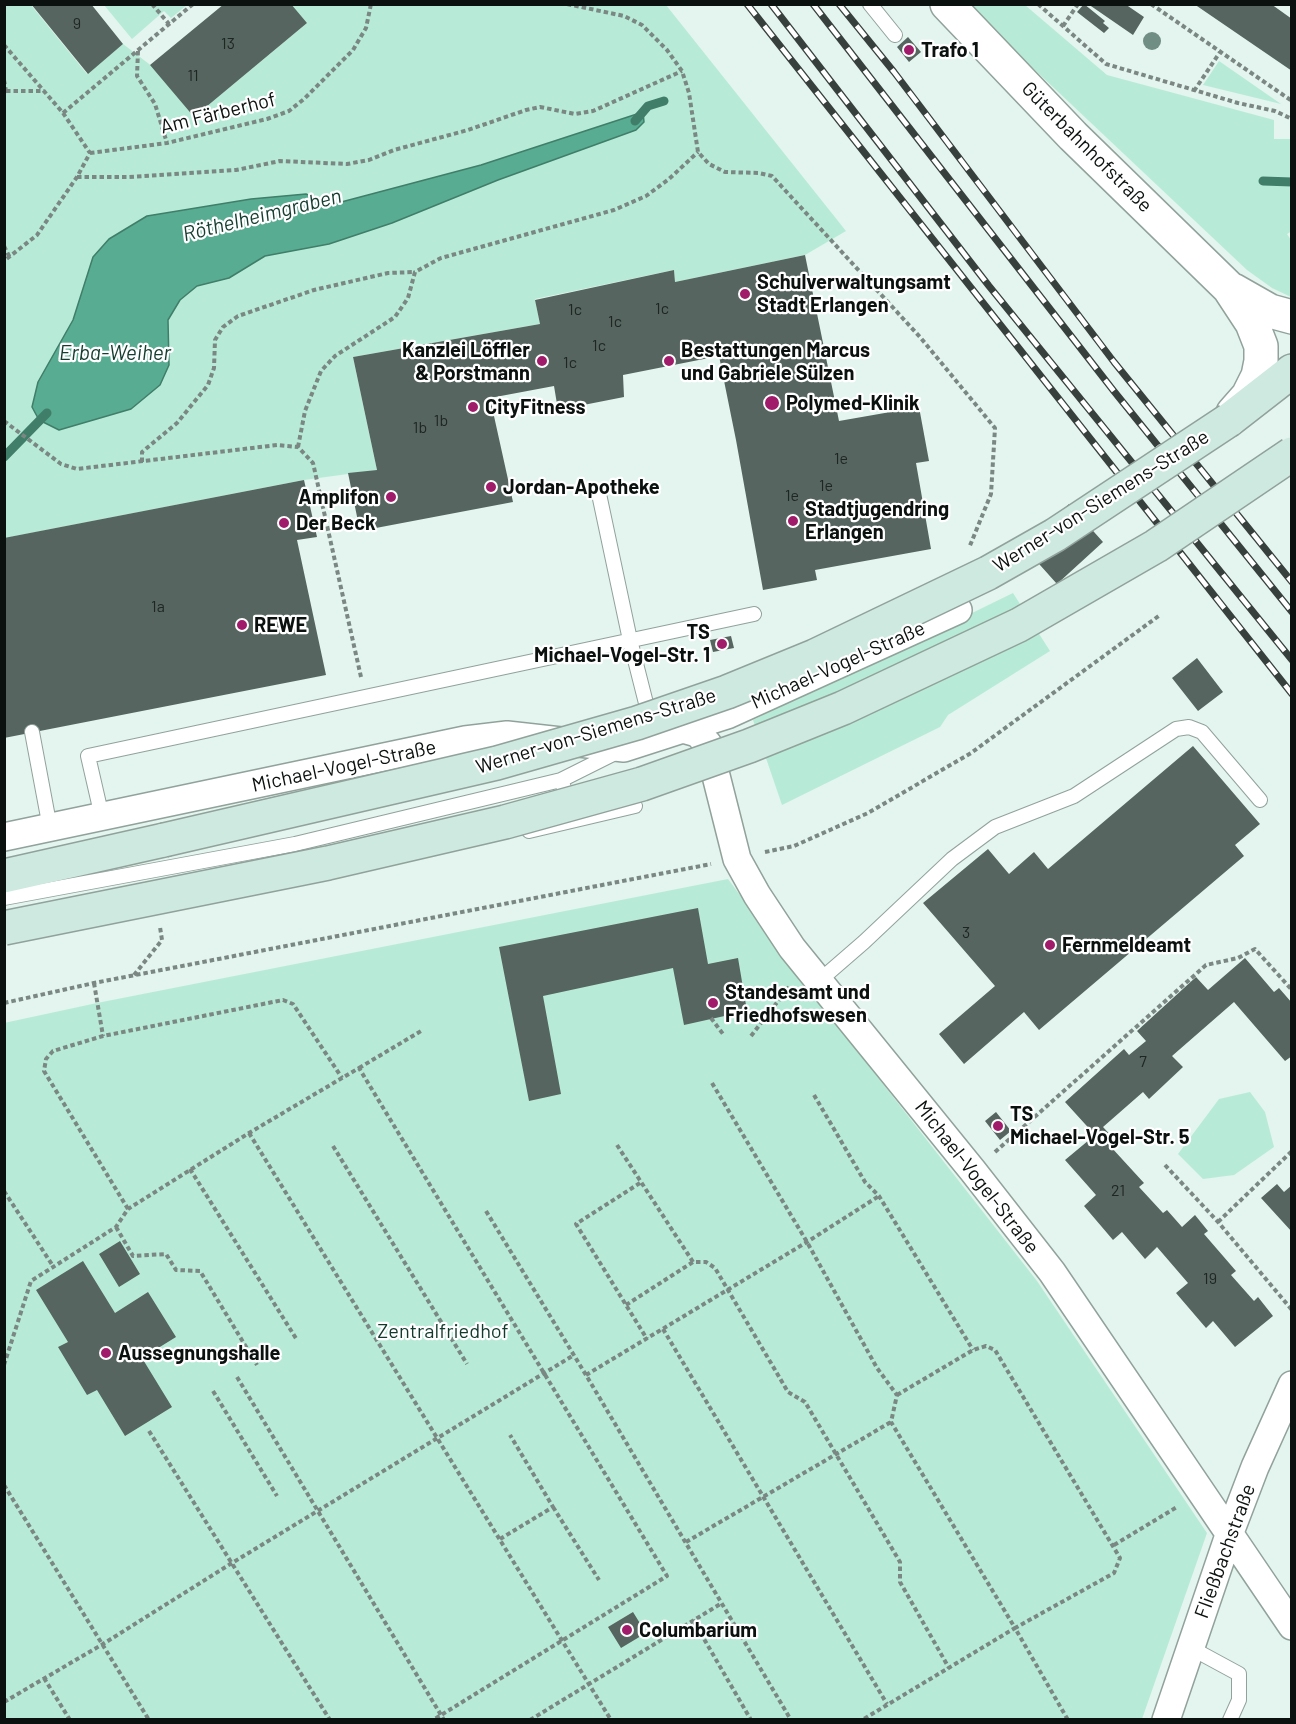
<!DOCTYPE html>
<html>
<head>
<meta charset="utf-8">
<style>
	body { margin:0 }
	#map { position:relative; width:1296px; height:1724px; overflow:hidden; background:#e3f5ee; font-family:Barlow,sans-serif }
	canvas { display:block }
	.frame { position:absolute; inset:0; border:6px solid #0b110f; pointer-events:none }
</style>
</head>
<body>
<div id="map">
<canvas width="1296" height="1724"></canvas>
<div class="frame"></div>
</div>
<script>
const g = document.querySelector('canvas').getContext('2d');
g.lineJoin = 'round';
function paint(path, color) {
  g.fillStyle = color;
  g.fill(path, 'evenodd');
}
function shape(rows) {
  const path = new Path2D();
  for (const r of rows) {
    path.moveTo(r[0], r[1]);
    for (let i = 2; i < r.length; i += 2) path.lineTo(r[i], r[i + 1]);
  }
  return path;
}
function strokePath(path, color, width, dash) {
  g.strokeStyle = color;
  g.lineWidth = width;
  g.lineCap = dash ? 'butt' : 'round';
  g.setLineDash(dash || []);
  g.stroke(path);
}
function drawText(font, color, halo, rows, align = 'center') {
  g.font = font + ' Barlow,sans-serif';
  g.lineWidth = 4.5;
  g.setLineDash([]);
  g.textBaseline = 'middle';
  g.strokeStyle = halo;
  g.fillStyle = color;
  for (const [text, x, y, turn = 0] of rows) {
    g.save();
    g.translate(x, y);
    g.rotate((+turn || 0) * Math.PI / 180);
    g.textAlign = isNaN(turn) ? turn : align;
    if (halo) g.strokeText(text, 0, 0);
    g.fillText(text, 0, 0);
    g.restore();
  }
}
paint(shape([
	[5,5,31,5,87,74,123,44,153,67,194,117,307,23,291,5,666,5,846,231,805,255,675,282,674,270,535,299,540,324,353,357,377,470,304,480,5,538],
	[104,5,187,5,171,18,164,11,132,39],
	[972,5,1025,5,1107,75,1274,120,1274,139,1291,139,1292,231,1287,234,1291,240,1291,297,1272,288,1247,270,1019,55],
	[1219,61,1281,104,1203,85],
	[1013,593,1050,651,948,715,940,727,782,805,753,720],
	[728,879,833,1020,1037,1281,1207,1533,1142,1719,5,1719,4,1023,97,1003],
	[1250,1092,1265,1112,1274,1147,1234,1175,1203,1179,1178,1154,1219,1099]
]), '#b7ebd8');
const water = shape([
	[643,112,644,122,636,130,498,180,392,223,329,244,265,256,229,278,197,286,180,300,168,320,169,365,160,385,131,409,59,430,39,420,32,407,38,382,73,320,93,257,109,239,147,216,251,199,306,194,330,205,481,165,643,112]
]);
paint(water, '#57ac91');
strokePath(water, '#407e6a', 1.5);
strokePath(shape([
	[635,121,648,106,664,101],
	[1263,181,1292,182],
	[4,457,47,413]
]), '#407e6a', 9);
paint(shape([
	[31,4,91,4,123,44,88,74],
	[224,4,291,4,307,23,194,117,150,65],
	[1084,4,1105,21,1103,23,1109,28,1104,33,1077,12],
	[1088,4,1125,4,1144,17,1133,35],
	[1194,4,1271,4,1292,19,1292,71],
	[908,37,921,52,909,62,897,47],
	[805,255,839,421,919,407,929,461,916,463,931,549,815,570,817,580,763,590,736,440,719,356,623,375,624,397,558,410,554,386,490,398,513,502,360,531,348,473,377,470,353,357,540,324,535,300,674,270,675,282],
	[304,480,317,537,297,540,326,675,4,738,4,538],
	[1069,504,1103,542,1057,584,1023,546],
	[731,636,734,648,713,652,710,640],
	[1197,658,1223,692,1198,711,1172,678],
	[1193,746,1260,824,1235,845,1244,856,1039,1030,1024,1012,964,1064,939,1034,995,986,923,903,988,849,1009,874,1034,852,1048,869],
	[698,908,708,964,738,958,747,1011,684,1025,673,968,543,996,561,1094,529,1101,499,947],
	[1245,958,1274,992,1279,988,1292,1003,1292,1056,1285,1061,1234,1002,1172,1056,1183,1067,1149,1099,1143,1092,1103,1127,1117,1142,1111,1147,1144,1183,1139,1187,1163,1213,1167,1210,1182,1227,1195,1215,1208,1231,1204,1234,1236,1271,1231,1275,1254,1301,1258,1297,1273,1316,1235,1347,1213,1321,1206,1328,1176,1293,1188,1283,1157,1247,1145,1259,1122,1232,1113,1240,1084,1206,1096,1195,1065,1160,1095,1135,1065,1102,1124,1049,1129,1055,1146,1041,1137,1031,1196,977,1208,990],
	[996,1112,1011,1131,1000,1140,985,1121],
	[1277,1184,1284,1192,1292,1185,1292,1232,1261,1198],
	[120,1241,140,1274,119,1287,99,1254],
	[83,1261,115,1313,148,1292,176,1337,142,1358,172,1407,125,1436,97,1390,87,1395,58,1347,68,1342,36,1290],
	[633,1612,646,1633,621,1648,608,1627]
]), '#56655f');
const service = shape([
	[870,4,895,35],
	[599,494,630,640,650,719],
	[32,732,50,828],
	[564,788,561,780,617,752],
	[102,817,88,756,754,614],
	[529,831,635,806],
	[4,898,295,844,561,780],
	[819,981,864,942,952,859,995,827,1074,796,1176,729,1189,727,1202,732,1260,800],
	[1191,1648,1239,1674,1239,1700,1230,1720]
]);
const minor = shape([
	[683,729,727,715,958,610],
	[4,837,465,740,507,735,624,748,683,729,697,733,708,744,737,859,757,895,792,948,973,1171,1052,1272,1292,1626],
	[1166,1720,1229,1535,1255,1467,1292,1385]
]);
const tertiary = shape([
	[947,4,1073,136,1229,288,1252,323,1261,346,1261,361,1258,376,1248,396,1233,413],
	[1233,290,1270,311,1292,317]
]);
const secondary = shape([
	[1229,420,1292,371],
	[4,876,164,840]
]);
strokePath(service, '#91a29b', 16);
strokePath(minor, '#91a29b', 30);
strokePath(tertiary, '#91a29b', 36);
strokePath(secondary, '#91a29b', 36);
strokePath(shape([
	[152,4,169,24],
	[567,4,624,16,642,25,667,50,682,71,689,93,698,152,709,164,725,172,759,173,772,176,920,337,995,428,991,494,969,548],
	[1038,4,1106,64,1238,103,1275,111,1292,119],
	[1151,4,1292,101],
	[1063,26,1078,4],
	[4,45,63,113,90,153,77,177,37,235,4,261],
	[138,51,137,76,155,104,167,143],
	[4,80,6,91,4,92],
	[6,91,44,91],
	[1194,91,1220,52],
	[63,113,193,4],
	[90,153,167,143,267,119,289,111,304,99,353,50,366,28,371,4],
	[77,177,129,177,236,170,280,161,347,164,369,160,394,150,468,130,526,110,540,107,575,114,593,111,682,71],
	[4,246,10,258],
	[4,421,61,464,77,469,277,445,298,447,313,463,361,677],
	[298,447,305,411,321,371,335,356,395,317,408,298,415,272,441,258,614,210,646,196,669,179,698,152],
	[142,462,142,452,177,423,208,385,214,368,215,340,223,327,238,316,314,290,388,273,415,272],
	[765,852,794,846,868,813,971,753,1160,615],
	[134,975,162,940,160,927],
	[94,983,103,1036],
	[4,1003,94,983,711,864],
	[711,1018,723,1034],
	[751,1036,789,987],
	[359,1068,421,1031],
	[712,1083,807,1242,877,1368,897,1395,891,1422,1015,1628,862,1720],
	[814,1095,865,1182,879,1196,973,1350],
	[249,1133,611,1720],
	[617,1145,693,1262,706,1262,715,1268,788,1392,805,1402,900,1562,900,1582,949,1668],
	[333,1146,467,1364],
	[995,1152,1206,965,1238,958,1255,949,1292,990],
	[1165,1165,1218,1222,1292,1310],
	[190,1169,297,1340],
	[640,1183,576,1224,647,1339],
	[4,1191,53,1266],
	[128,1209,44,1071,46,1059,53,1051,103,1036,283,1000,293,1004,342,1078],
	[486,1211,586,1375,791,1720],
	[1218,1222,1292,1151],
	[116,1227,133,1256,166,1254,176,1270,200,1271,257,1365],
	[626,1305,693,1262],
	[663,1329,887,1704],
	[4,1365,31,1281,116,1227,128,1209,249,1133,359,1068,667,1576,433,1720],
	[586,1375,807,1242,879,1196],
	[237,1377,444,1720],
	[213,1391,277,1496],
	[897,1395,973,1350,986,1346,995,1350,1120,1558,1114,1573,1015,1628,1068,1720],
	[149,1431,330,1720],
	[4,1485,149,1720],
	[553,1507,599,1580],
	[500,1539,553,1507,510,1435],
	[686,1542,891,1422],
	[1114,1545,1177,1507],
	[693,1620,751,1720],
	[44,1678,70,1720],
	[4,1702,103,1644,232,1563,574,1355],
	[530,1720,722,1603]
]), '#7b8783', 4, [4.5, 3]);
strokePath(service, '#fff', 14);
strokePath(minor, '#fff', 27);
strokePath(tertiary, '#fff', 33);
strokePath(secondary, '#cee9e0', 33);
const rail = shape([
	[747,4,1292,694],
	[771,4,989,286,1292,660],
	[813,4,1113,390,1292,612],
	[839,4,894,72,1114,362,1292,582]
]);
strokePath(rail, '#38403d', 7);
strokePath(rail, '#fff', 4.5, [14]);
const secondaryBridge = shape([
	[164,840,497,763,637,723,727,692,815,656,988,573,1055,535,1229,420],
	[4,928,328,863,505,822,642,784,749,746,843,708,1019,625,1156,546,1292,454]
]);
strokePath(secondaryBridge, '#91a29b', 36, []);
strokePath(secondaryBridge, '#cee9e0', 33);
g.fillStyle = '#708e84';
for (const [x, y] of [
	[1152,41]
]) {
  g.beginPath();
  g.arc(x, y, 9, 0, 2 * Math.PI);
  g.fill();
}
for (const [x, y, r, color] of [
	[909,50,6,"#a01c6b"],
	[745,294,6,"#a01c6b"],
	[542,361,6,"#a01c6b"],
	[669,361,6,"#a01c6b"],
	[772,403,8,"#a01c6b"],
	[473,407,6,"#a01c6b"],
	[491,487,6,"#a01c6b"],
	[391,497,6,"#a01c6b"],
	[793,521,6,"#a01c6b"],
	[284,523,6,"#a01c6b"],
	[242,625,6,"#a01c6b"],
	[722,644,6,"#a01c6b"],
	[1050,945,6,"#a01c6b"],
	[713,1003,6,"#a01c6b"],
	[998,1126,6,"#a01c6b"],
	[106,1353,6,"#a01c6b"],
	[627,1630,6,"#a01c6b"]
]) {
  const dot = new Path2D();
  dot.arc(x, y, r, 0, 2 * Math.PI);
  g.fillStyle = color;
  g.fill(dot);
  strokePath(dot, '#fff', 2);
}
drawText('16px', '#1e2623', null, [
	["9",77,24],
	["13",228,44],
	["11",193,76],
	["1c",662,309],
	["1c",575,310],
	["1c",615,322],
	["1c",599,346],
	["1c",570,363],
	["1b",441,421],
	["1b",420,428],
	["1e",841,459],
	["1e",826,486],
	["1e",792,496],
	["1a",158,607],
	["3",966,933],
	["7",1143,1062],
	["21",1118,1191],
	["19",1210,1279]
]);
drawText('bold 20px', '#0b110f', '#fff', [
	["Trafo 1",921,50],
	["Schulverwaltungsamt",757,282],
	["Stadt Erlangen",757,305],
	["Kanzlei Löffler",530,350,"right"],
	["& Porstmann",530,373,"right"],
	["Bestattungen Marcus",681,350],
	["und Gabriele Sülzen",681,373],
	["Polymed-Klinik",786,403],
	["CityFitness",485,407],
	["Jordan-Apotheke",503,487],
	["Amplifon",379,497,"right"],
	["Stadtjugendring",805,509],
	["Erlangen",805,532],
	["Der Beck",296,523],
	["REWE",254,625],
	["TS",710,632,"right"],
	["Michael-Vogel-Str. 1",710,655,"right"],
	["Fernmeldeamt",1062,945],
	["Standesamt und",725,992],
	["Friedhofswesen",725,1015],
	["TS",1010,1114],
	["Michael-Vogel-Str. 5",1010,1137],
	["Aussegnungshalle",118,1353],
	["Columbarium",639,1630]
], 'left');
drawText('20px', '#0b110f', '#fff', [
	["Am Färberhof",218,113,-14],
	["Güterbahnhofstraße",1087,147,45],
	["Werner-von-Siemens-Straße",1101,501,-32],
	["Michael-Vogel-Straße",838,665,-24],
	["Werner-von-Siemens-Straße",596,731,-17],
	["Michael-Vogel-Straße",344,766,-12],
	["Michael-Vogel-Straße",977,1177,52],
	["Fließbachstraße",1225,1551,-70]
]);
drawText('20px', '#12392d', '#fff', [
	["Zentralfriedhof",443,1331]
]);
drawText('italic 21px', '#153d31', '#fff', [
	["Röthelheimgraben",262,215,-14],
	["Erba-Weiher",115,353]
]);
</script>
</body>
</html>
